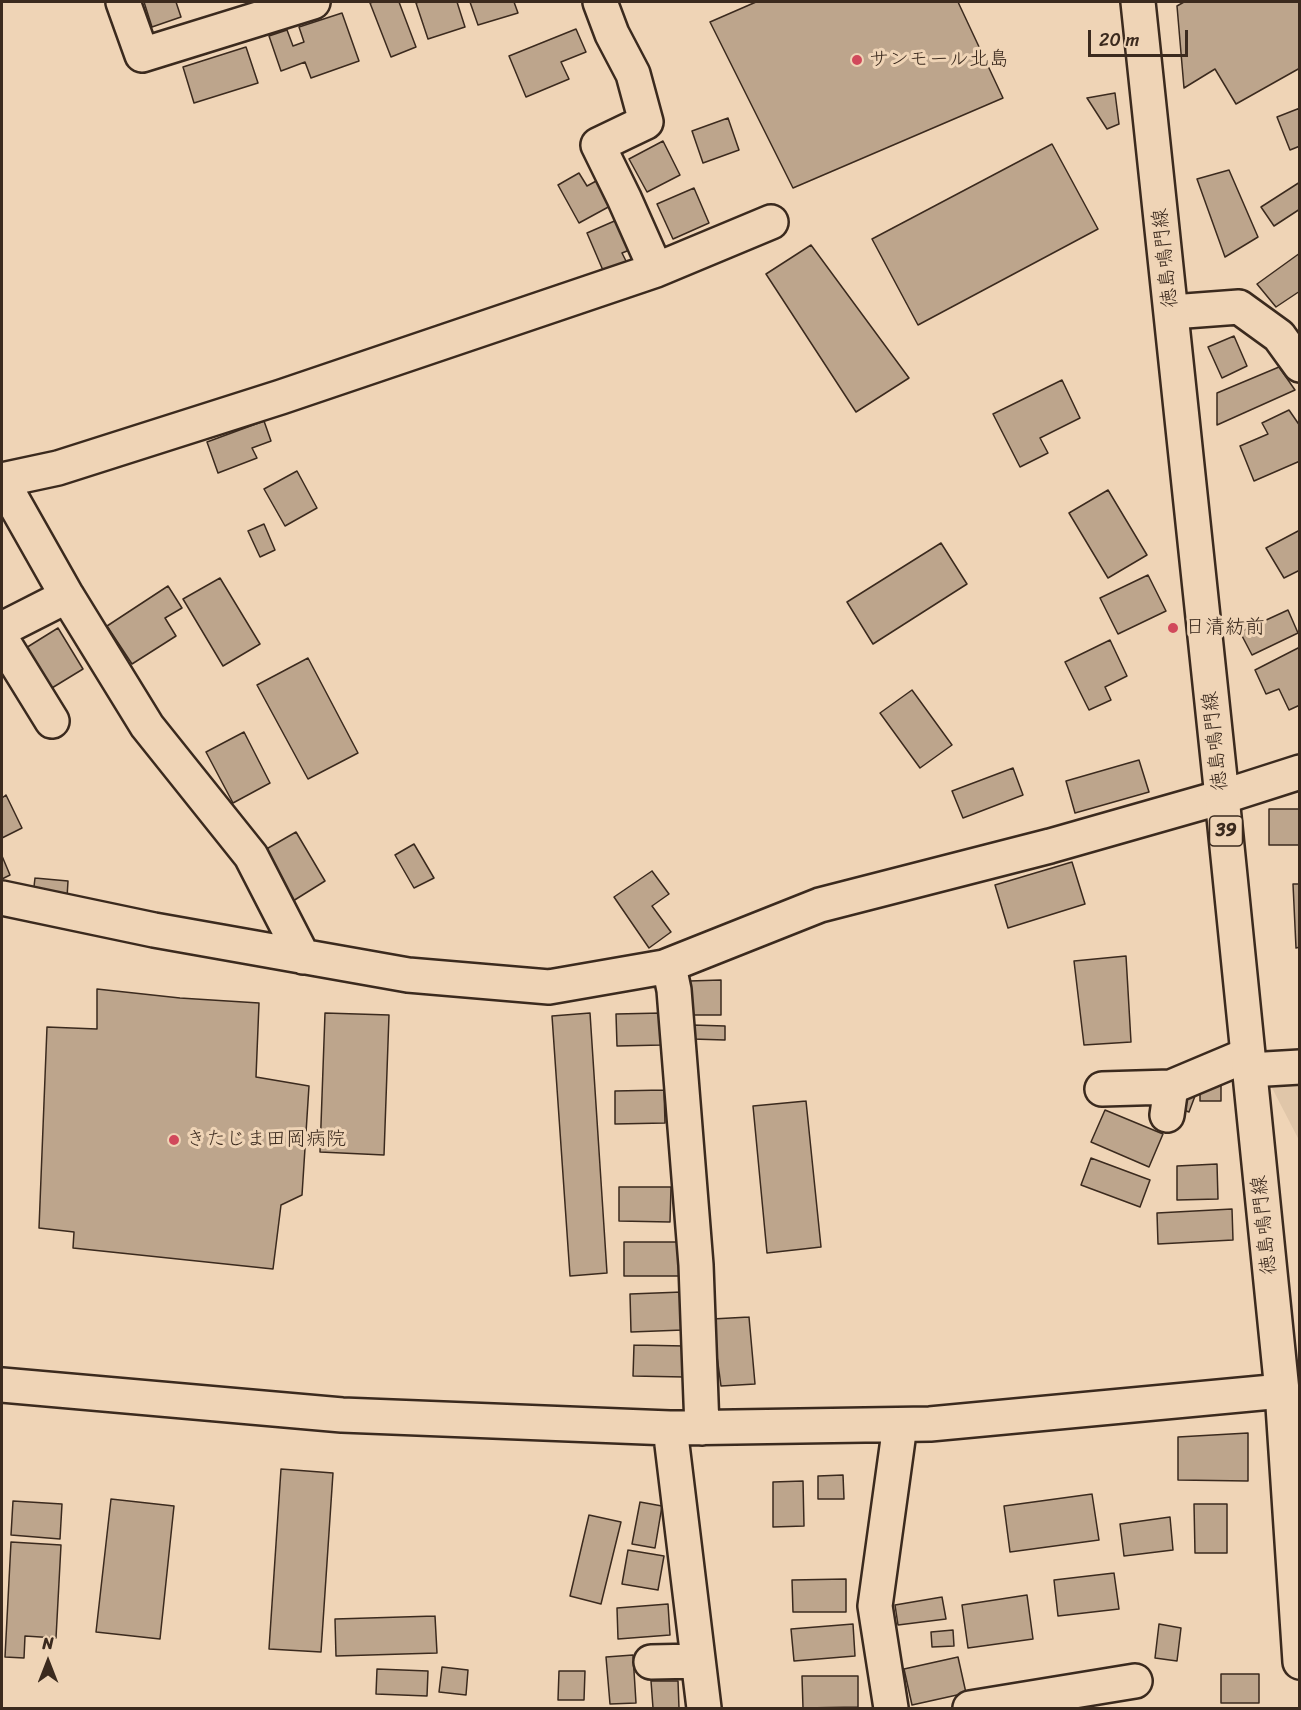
<!DOCTYPE html>
<html>
<head>
<meta charset="utf-8">
<style>
	body { margin:0 }
	#map { position:relative; width:1301px; height:1710px; overflow:hidden; background:#efd4b6; font-family:Sriracha,sans-serif }
	canvas { display:block }
	.frame { position:absolute; inset:0; border:3px solid #3b2a1e; pointer-events:none }
	.north { position:absolute; left:18px; top:1632px; width:60px; height:60px; -webkit-text-stroke:4px #efd4b6; paint-order:stroke; rotate:0deg; font-size:16px; font-weight:700; line-height:24px; text-align:center; color:#3b2a1e }
	.north::after { content:''; display:block; margin:auto; width:21px; height:27px; background:#3b2a1e; clip-path:polygon(50% 0,100% 100%,50% 72%,0 100%) }
	.scale { position:absolute; left:1088px; top:30px; width:100px; height:27px; box-sizing:border-box; border:3px solid #3b2a1e; border-top:0; padding-left:8px; font-size:18px; line-height:21px; white-space:nowrap; color:#3b2a1e; -webkit-text-stroke:4px #efd4b6; paint-order:stroke }
</style>
</head>
<body>
<div id="map">
<canvas width="1301" height="1710"></canvas>
<div class="frame"></div>
<div class="north">N</div>
<div class="scale">20 m</div>
</div>
<script>
const g = document.querySelector('canvas').getContext('2d');
g.lineJoin = 'round';
function paint(path, color) {
  g.fillStyle = color;
  g.fill(path, 'evenodd');
}
function shape(rows) {
  const path = new Path2D();
  for (const r of rows) {
    path.moveTo(r[0], r[1]);
    for (let i = 2; i < r.length; i += 2) path.lineTo(r[i], r[i + 1]);
  }
  return path;
}
function strokePath(path, color, width, dash) {
  g.strokeStyle = color;
  g.lineWidth = width;
  g.lineCap = dash ? 'butt' : 'round';
  g.setLineDash(dash || []);
  g.stroke(path);
}
function drawText(font, color, halo, rows, align = 'center') {
  g.font = font + ' Sriracha,"Klee One",sans-serif';
  g.lineWidth = 6;
  g.setLineDash([]);
  g.textBaseline = 'middle';
  g.strokeStyle = halo;
  g.fillStyle = color;
  for (const [text, x, y, turn = 0] of rows) {
    g.save();
    g.translate(x, y);
    g.rotate((+turn || 0) * Math.PI / 180);
    g.textAlign = isNaN(turn) ? turn : align;
    if (halo) g.strokeText(text, 0, 0);
    g.fillText(text, 0, 0);
    g.restore();
  }
}
paint(shape([
	[1299,1076,1299,1140,1270,1084]
]), '#e0c6a9');
const building = shape([
	[144,2,176,2,181,17,152,27,144,2],
	[373,2,399,2,416,47,391,57,370,3,373,2],
	[419,2,457,2,465,27,428,39,416,3,419,2],
	[470,2,514,2,518,13,478,25,470,2],
	[756,2,958,2,1003,98,793,188,710,22,756,2],
	[1184,2,1300,2,1300,68,1236,104,1215,69,1184,88,1177,6,1184,2],
	[342,13,359,61,311,78,305,62,281,71,269,36,287,30,293,46,304,42,299,27,342,13],
	[576,29,586,52,561,62,569,79,526,97,509,56,576,29],
	[246,47,258,83,194,103,183,67,246,47],
	[1115,93,1119,124,1107,129,1087,98,1115,93],
	[1300,108,1300,146,1290,150,1277,117,1300,108],
	[728,118,739,150,703,163,692,131,728,118],
	[663,141,680,175,647,192,629,159,663,141],
	[1052,144,1098,229,918,325,872,239,1052,144],
	[1229,170,1258,237,1225,257,1197,179,1229,170],
	[579,173,587,186,598,180,612,205,579,223,558,185,579,173],
	[1300,182,1300,209,1274,226,1261,207,1300,182],
	[694,188,709,223,673,239,657,204,694,188],
	[619,219,632,249,622,253,628,265,605,275,587,233,619,219],
	[811,245,909,378,856,412,766,274,811,245],
	[1300,253,1300,291,1276,307,1257,284,1300,253],
	[1234,336,1247,366,1222,378,1208,347,1234,336],
	[1279,367,1295,390,1217,425,1217,393,1279,367],
	[1062,380,1080,418,1040,438,1048,453,1020,467,993,414,1062,380],
	[1289,410,1300,426,1300,461,1254,481,1240,446,1268,434,1262,423,1289,410],
	[264,421,271,441,252,448,257,458,218,473,207,442,264,421],
	[297,471,317,508,285,526,264,489,297,471],
	[1108,490,1147,555,1108,578,1069,513,1108,490],
	[264,524,275,550,260,557,248,531,264,524],
	[1300,530,1300,570,1284,578,1266,548,1300,530],
	[941,543,967,584,873,644,847,602,941,543],
	[1148,575,1166,611,1118,634,1100,598,1148,575],
	[220,578,260,644,223,666,183,599,220,578],
	[168,586,182,608,165,618,176,636,132,664,107,626,168,586],
	[1288,610,1298,633,1252,655,1240,632,1288,610],
	[58,628,83,669,47,691,21,651,58,628],
	[1110,640,1127,676,1105,687,1111,700,1089,710,1065,662,1110,640],
	[1300,647,1300,705,1289,710,1279,689,1266,694,1255,670,1300,647],
	[308,658,358,753,308,779,257,685,308,658],
	[912,690,952,745,920,768,880,713,912,690],
	[244,732,270,783,233,803,206,752,244,732],
	[1139,760,1149,792,1075,813,1066,781,1139,760],
	[1013,768,1023,795,963,818,952,791,1013,768],
	[6,795,22,828,2,838,2,798,6,795],
	[1269,809,1300,809,1300,845,1269,845,1269,809],
	[296,832,325,881,293,901,263,851,296,832],
	[414,844,434,878,414,888,395,855,414,844],
	[2,856,10,875,2,879,2,856],
	[1072,862,1085,904,1008,928,995,885,1072,862],
	[652,871,669,894,652,906,671,932,649,948,614,897,652,871],
	[35,878,68,881,67,898,33,895,35,878],
	[1293,884,1300,884,1300,947,1296,948,1293,884],
	[1126,956,1131,1042,1084,1045,1074,961,1126,956],
	[721,980,721,1015,689,1015,689,981,721,980],
	[97,989,180,998,259,1003,256,1077,309,1086,302,1195,281,1205,273,1269,73,1248,74,1232,39,1228,47,1027,97,1029,97,989],
	[325,1013,389,1015,384,1155,320,1152,325,1013],
	[590,1013,607,1273,570,1276,552,1016,590,1013],
	[662,1013,662,1045,617,1046,616,1014,662,1013],
	[692,1025,725,1026,725,1040,692,1039,692,1025],
	[1200,1086,1221,1086,1221,1101,1200,1101,1200,1086],
	[664,1090,665,1123,615,1124,615,1091,664,1090],
	[1188,1093,1195,1096,1189,1112,1181,1109,1188,1093],
	[806,1101,821,1247,767,1253,753,1106,806,1101],
	[1105,1110,1163,1134,1149,1167,1091,1142,1105,1110],
	[1091,1158,1150,1180,1140,1207,1081,1185,1091,1158],
	[1217,1164,1218,1199,1177,1200,1177,1166,1217,1164],
	[619,1187,671,1187,670,1222,619,1221,619,1187],
	[1232,1209,1233,1240,1158,1244,1157,1213,1232,1209],
	[624,1242,680,1242,680,1276,624,1276,624,1242],
	[682,1292,683,1330,631,1332,630,1294,682,1292],
	[749,1317,755,1384,721,1386,712,1319,749,1317],
	[634,1345,685,1346,684,1377,633,1376,634,1345],
	[1248,1433,1248,1481,1178,1480,1178,1437,1248,1433],
	[281,1469,333,1473,321,1652,269,1649,281,1469],
	[843,1475,844,1499,818,1499,818,1476,843,1475],
	[803,1481,804,1526,773,1527,773,1482,803,1481],
	[1092,1494,1099,1540,1010,1552,1004,1506,1092,1494],
	[111,1499,174,1506,160,1639,96,1632,111,1499],
	[13,1501,62,1504,60,1539,11,1535,13,1501],
	[640,1502,662,1506,655,1548,632,1544,640,1502],
	[1194,1504,1227,1504,1227,1553,1195,1553,1194,1504],
	[589,1515,621,1522,601,1604,570,1596,589,1515],
	[1170,1517,1173,1550,1124,1556,1120,1524,1170,1517],
	[11,1542,61,1545,56,1638,25,1636,24,1658,5,1657,11,1542],
	[628,1550,664,1556,658,1590,622,1584,628,1550],
	[1114,1573,1119,1609,1058,1616,1054,1580,1114,1573],
	[846,1579,846,1612,793,1612,792,1580,846,1579],
	[1027,1595,1033,1639,968,1648,962,1605,1027,1595],
	[942,1597,946,1619,898,1625,895,1605,942,1597],
	[668,1604,670,1635,618,1639,617,1608,668,1604],
	[435,1616,437,1653,336,1656,335,1619,435,1616],
	[853,1624,855,1656,794,1661,791,1629,853,1624],
	[1159,1624,1181,1628,1177,1661,1155,1658,1159,1624],
	[953,1630,954,1646,932,1647,931,1632,953,1630],
	[633,1655,636,1703,610,1704,606,1657,633,1655],
	[958,1657,966,1693,912,1705,904,1669,958,1657],
	[442,1667,468,1670,466,1695,439,1692,442,1667],
	[377,1669,428,1671,427,1696,376,1694,377,1669],
	[559,1671,585,1671,584,1700,558,1700,559,1671],
	[1221,1674,1259,1674,1259,1703,1221,1703,1221,1674],
	[802,1676,858,1676,858,1707,803,1708,802,1676],
	[651,1681,678,1681,679,1708,653,1708,651,1681]
]);
paint(building, '#bda58c');
strokePath(building, '#3b2a1e', 1.5);
const minor = shape([
	[123,2,142,55,313,2],
	[600,2,612,34,633,74,646,122,598,145,624,198,656,270],
	[1172,312,1239,307,1279,336,1300,365],
	[2,480,58,468,281,397,656,270,771,222],
	[2,481,67,596,147,726,251,856,303,957],
	[2,629,67,596],
	[2,640,52,721],
	[2,898,154,930,408,975,549,987,664,967,820,905,1050,846,1222,797,1300,772],
	[669,966,674,990,696,1265,702,1428],
	[1249,1070,1300,1067],
	[1102,1089,1171,1087,1247,1055],
	[1167,1115,1171,1087],
	[2,1385,342,1415,670,1428,930,1424,1282,1391],
	[670,1428,704,1708],
	[651,1662,698,1661],
	[891,1708,875,1606,900,1425],
	[970,1708,1135,1681]
]);
const major = shape([
	[1138,2,1222,797,1282,1391,1300,1662]
]);
strokePath(minor, '#3b2a1e', 38);
strokePath(major, '#3b2a1e', 38);
strokePath(minor, '#efd4b6', 33);
strokePath(major, '#efd4b6', 33);
for (const [x, y, r, color] of [
	[857,60,6,"#d1495b"],
	[1173,628,6,"#d1495b"],
	[174,1140,6,"#d1495b"]
]) {
  const dot = new Path2D();
  dot.arc(x, y, r, 0, 2 * Math.PI);
  g.fillStyle = color;
  g.fill(dot);
  strokePath(dot, '#efd4b6', 2);
}
for (const [x, y, w] of [
	[1226,831,33]
]) {
  const box = new Path2D();
  box.roundRect(x - w / 2, y - 15, w, 30, 4.5);
  g.fillStyle = '#efd4b6';
  g.fill(box);
  strokePath(box, '#3b2a1e', 1.5);
}
drawText('bold 18px', '#3b2a1e', null, [
	["39",1226,831]
]);
drawText('20px', '#3b2a1e', '#efd4b6', [
	["サンモール北島",869,60],
	["日清紡前",1185,628],
	["きたじま田岡病院",186,1140]
], 'left');
drawText('20px', '#3b2a1e', '#efd4b6', [
	["徳島鳴門線",1166,258,-96],
	["徳島鳴門線",1216,741,-96],
	["徳島鳴門線",1265,1225,-96]
]);
</script>
</body>
</html>
